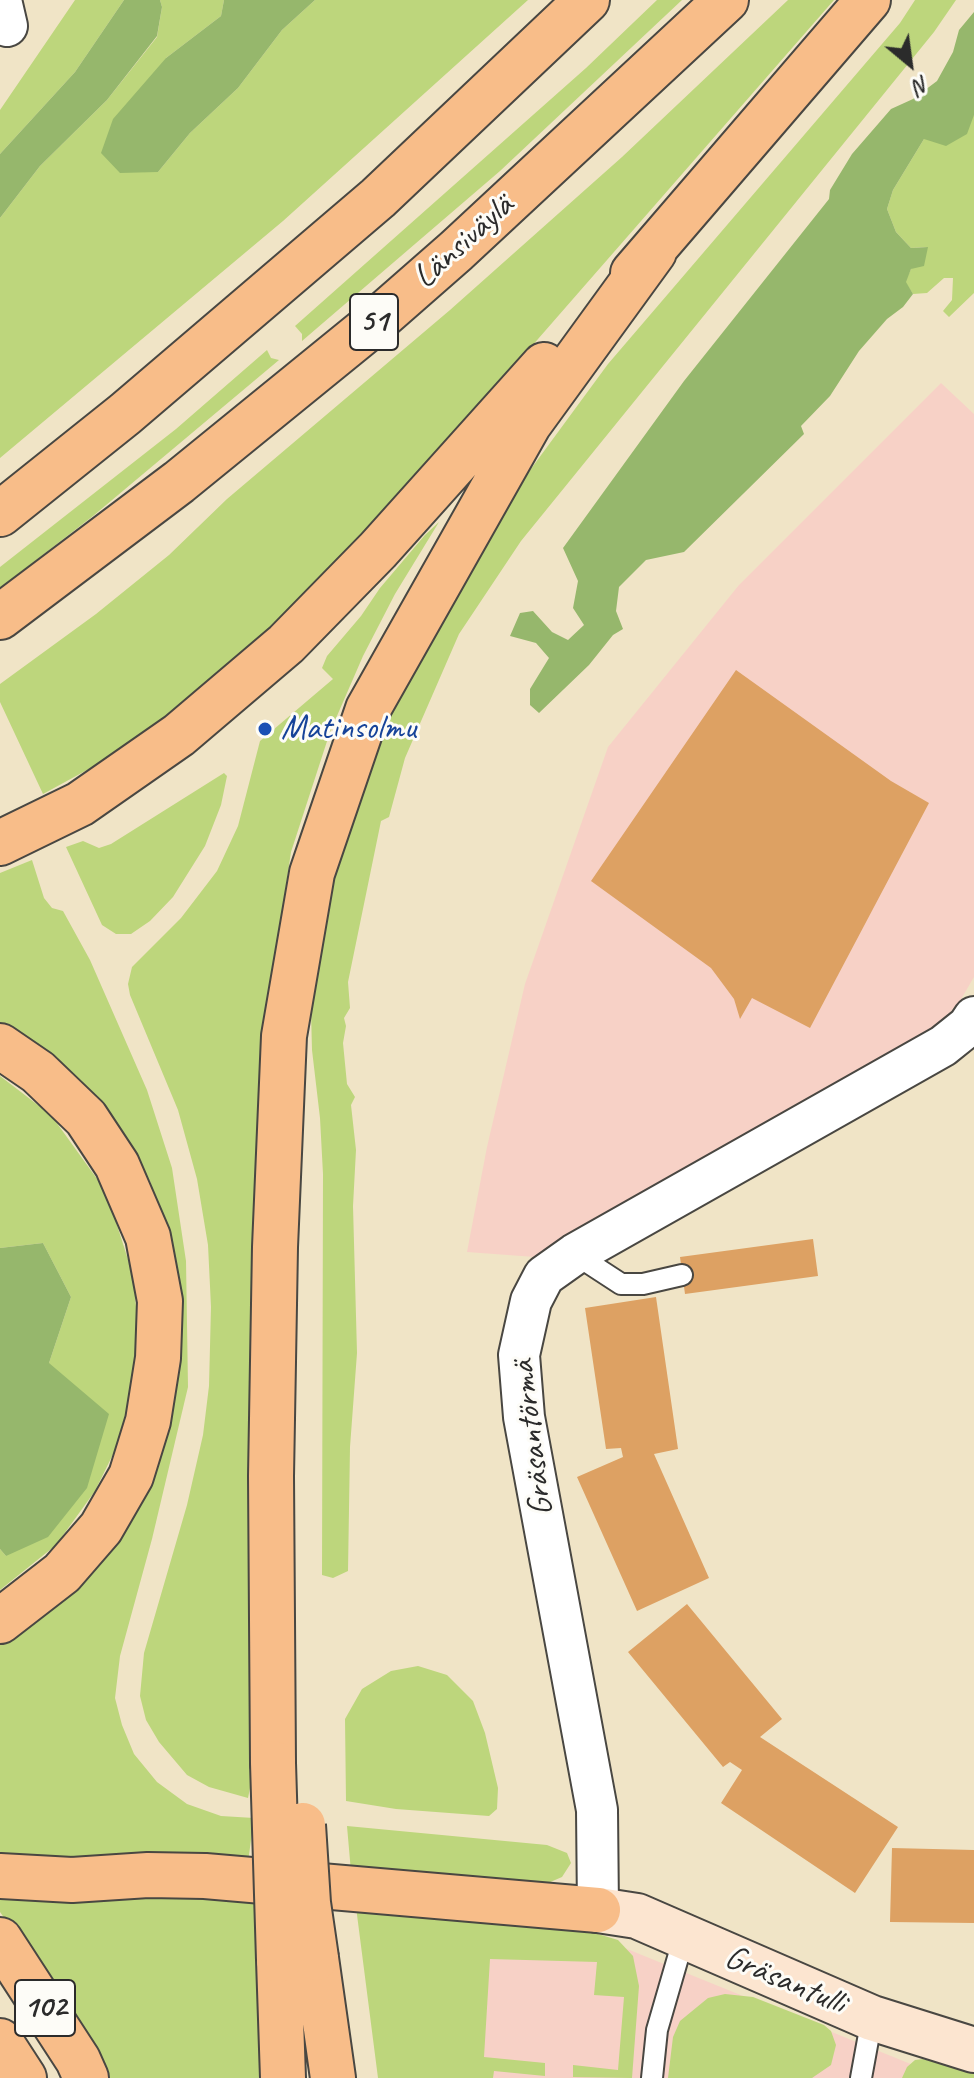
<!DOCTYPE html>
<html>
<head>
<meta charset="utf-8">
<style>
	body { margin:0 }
	#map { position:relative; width:974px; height:2078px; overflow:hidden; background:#f0e4c6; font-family:Caveat,sans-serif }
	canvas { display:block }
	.north { position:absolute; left:870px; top:24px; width:80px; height:80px; -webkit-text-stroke:6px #fdfcf7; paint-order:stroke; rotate:151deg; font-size:22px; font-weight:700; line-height:32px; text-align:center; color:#2b2b2b }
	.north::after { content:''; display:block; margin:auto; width:28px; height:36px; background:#2b2b2b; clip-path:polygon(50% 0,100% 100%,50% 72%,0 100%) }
</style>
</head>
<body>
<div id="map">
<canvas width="974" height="2078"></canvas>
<div class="north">N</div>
</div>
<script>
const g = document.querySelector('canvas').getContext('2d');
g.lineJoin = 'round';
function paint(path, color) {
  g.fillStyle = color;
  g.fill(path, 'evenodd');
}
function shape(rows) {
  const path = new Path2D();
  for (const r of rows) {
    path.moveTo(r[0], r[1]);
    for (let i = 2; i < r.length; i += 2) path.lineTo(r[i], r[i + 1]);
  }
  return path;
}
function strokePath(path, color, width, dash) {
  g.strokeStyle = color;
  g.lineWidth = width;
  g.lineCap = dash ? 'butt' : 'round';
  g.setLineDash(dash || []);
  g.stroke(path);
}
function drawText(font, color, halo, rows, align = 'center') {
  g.font = font + ' Caveat,sans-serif';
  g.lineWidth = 6;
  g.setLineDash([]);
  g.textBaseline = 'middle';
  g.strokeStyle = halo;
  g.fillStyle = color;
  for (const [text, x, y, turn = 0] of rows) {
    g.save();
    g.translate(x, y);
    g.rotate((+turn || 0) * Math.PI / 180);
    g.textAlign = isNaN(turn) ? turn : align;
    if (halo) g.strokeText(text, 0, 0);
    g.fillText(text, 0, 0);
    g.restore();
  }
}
paint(shape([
	[941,383,974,414,974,977,960,1001,937,1027,608,1212,535,1257,467,1252,487,1147,525,984,608,747,739,585],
	[390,1917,595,1936,923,2069,974,2078,413,2078]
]), '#f7d1c6');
paint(shape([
	[75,0,124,0,75,72,0,154,0,110],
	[160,0,224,0,221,16,166,58,158,172,190,133,238,88,282,30,315,0,528,0,283,221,0,458,0,218,40,166,107,100,157,37,162,7],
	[657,0,682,0,500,171,302,341,302,334,295,326,586,68],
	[788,0,834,0,380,520,264,636,182,705,98,764,43,794,0,702,0,684,96,614,169,555,227,499,450,310,622,157],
	[915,0,956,0,934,32,521,541,459,634,405,758,389,817,381,821,348,982,350,1008,344,1018,346,1026,343,1043,347,1084,355,1097,351,1105,356,1150,353,1206,357,1353,350,1447,348,1571,333,1578,322,1575,323,1174,320,1118,312,1050,311,1012,326,897,385,717,469,560,525,477,608,364,900,23],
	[974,115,974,293,949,317,943,311,952,300,953,278,944,278,927,293,913,294,905,282,911,269,927,247,911,248,896,232,887,209,893,190,924,139],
	[267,350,271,358,279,360,93,516,0,588,0,567,176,429],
	[439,522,395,594,363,656,330,732,291,852,267,1013,255,1763,248,1798,209,1787,187,1775,159,1742,146,1720,140,1696,144,1653,187,1505,203,1435,209,1386,211,1307,208,1245,197,1179,178,1110,130,995,128,984,132,967,181,918,217,871,238,826,260,741,333,679,322,668,327,656,361,616,380,588,425,535],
	[224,773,227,776,221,805,205,846,173,897,150,921,131,934,116,934,102,925,66,847,83,841,99,848,111,844],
	[32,860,44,898,52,908,63,911,90,960,147,1090,172,1168,186,1261,188,1387,152,1539,120,1656,115,1698,122,1725,134,1754,157,1782,187,1804,221,1816,254,1818,248,1862,48,1865,0,1855,0,1641,97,1563,169,1242,150,1181,121,1133,29,1043,0,1023,0,873],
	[0,1076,51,1115,100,1183,116,1222,133,1275,138,1327,130,1397,120,1440,95,1491,56,1545,0,1590,0,1549,6,1556,49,1363,71,1297,43,1243,0,1248],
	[418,1666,447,1675,473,1701,485,1733,498,1788,497,1809,489,1816,396,1809,346,1801,345,1719,362,1689,391,1671],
	[347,1826,547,1845,567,1853,571,1863,562,1877,541,1886,351,1872],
	[0,1892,190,1895,258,1901,264,2078,107,2078,54,1988,0,1912],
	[356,1907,571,1926,618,1940,633,1956,639,1986,632,2078,573,2077,573,2065,618,2070,624,1997,594,1995,597,1962,490,1959,484,2057,545,2063,545,2076,494,2071,493,2078,378,2078],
	[725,1994,753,1997,824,2025,831,2031,836,2045,831,2065,812,2078,668,2078,673,2037,680,2021,708,1998],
	[923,2059,974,2072,974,2078,902,2078,907,2067,915,2060]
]), '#bdd67c');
paint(shape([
	[124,0,160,0,162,7,157,36,107,100,40,166,0,218,0,154,75,72],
	[224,0,315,0,282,30,238,88,190,133,158,172,120,173,101,153,113,119,166,58,221,16],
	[974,12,974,115,967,134,946,146,924,139,893,190,887,209,896,232,911,248,928,247,924,266,911,269,906,282,913,294,903,307,887,319,859,351,830,396,801,426,804,434,684,552,646,560,619,587,616,611,623,629,613,635,589,665,539,713,530,705,530,689,549,658,536,643,510,636,520,613,533,611,552,632,568,640,584,625,573,608,578,581,563,548,684,381,829,199,830,190,852,154,891,109,913,99,937,81,953,52,959,30],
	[43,1243,71,1297,49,1363,109,1414,87,1488,48,1537,6,1556,0,1549,0,1248]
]), '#96b76c');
paint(shape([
	[736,670,891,781,929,803,810,1028,752,998,740,1019,734,999,711,968,591,881],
	[813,1239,818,1276,685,1294,680,1257],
	[656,1297,678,1449,654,1454,709,1578,637,1611,577,1477,623,1457,621,1448,606,1449,585,1308],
	[687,1604,782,1719,760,1737,898,1827,855,1893,721,1803,742,1770,730,1762,723,1767,628,1652],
	[892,1848,974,1850,974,1923,890,1922]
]), '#dda163');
const lane = shape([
	[575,1254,621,1284,643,1284,682,1275],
	[652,2078,657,2030,684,1937],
	[861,2078,872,2018]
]);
const street = shape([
	[1,0,7,26],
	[598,1910,597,1810,524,1417,519,1355,531,1301,544,1276,575,1254,943,1046,968,1026,974,1017]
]);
const secondary = shape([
	[598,1910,637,1916,872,2018,974,2050]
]);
const highway = shape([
	[633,273,868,0],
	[0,514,125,414,378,198,587,0],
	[0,617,179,482,367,329,456,251,726,0],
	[0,843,80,804,179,735,286,644,378,550,544,365],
	[0,1046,38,1072,86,1118,117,1165,148,1237,160,1301,158,1358,148,1421,131,1476,101,1528,62,1573,0,1621],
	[273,1763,271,1476,275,1247,284,1036,312,873,368,709,529,424,654,252],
	[0,1876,72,1880,148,1875,205,1876,598,1910],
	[0,1940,78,2060,86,2078],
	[316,1958,333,2078],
	[279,1960,283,2078],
	[0,2041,24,2078]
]);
strokePath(lane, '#494742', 24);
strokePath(street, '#494742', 44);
strokePath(secondary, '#494742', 48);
strokePath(highway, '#494742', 48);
strokePath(lane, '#fff', 20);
strokePath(street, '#fff', 40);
strokePath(secondary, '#fce5d0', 44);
strokePath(highway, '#f8bd89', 44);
const highwayBridge = shape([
	[273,1763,279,1960],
	[303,1825,308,1903,316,1958]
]);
strokePath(highwayBridge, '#494742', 48, []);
strokePath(highwayBridge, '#f8bd89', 44);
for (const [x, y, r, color] of [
	[265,729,8,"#1a4fb4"]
]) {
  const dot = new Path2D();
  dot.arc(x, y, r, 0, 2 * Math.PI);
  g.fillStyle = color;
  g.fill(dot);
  strokePath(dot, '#fdfcf7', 3);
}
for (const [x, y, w] of [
	[374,322,48],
	[45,2008,60]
]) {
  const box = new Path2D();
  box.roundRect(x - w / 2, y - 28, w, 56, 6);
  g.fillStyle = '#fdfcf7';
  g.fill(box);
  strokePath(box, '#2b2b2b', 2);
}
drawText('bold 32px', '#2b2b2b', null, [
	["51",374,322],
	["102",45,2008]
]);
drawText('34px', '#2b2b2b', '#fdfcf7', [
	["Länsiväylä",464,242,-42],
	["Gräsantörmä",533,1438,-97],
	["Gräsantulli",785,1981,23]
]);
drawText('34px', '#164399', '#fdfcf7', [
	["Matinsolmu",281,729]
], 'left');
</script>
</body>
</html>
